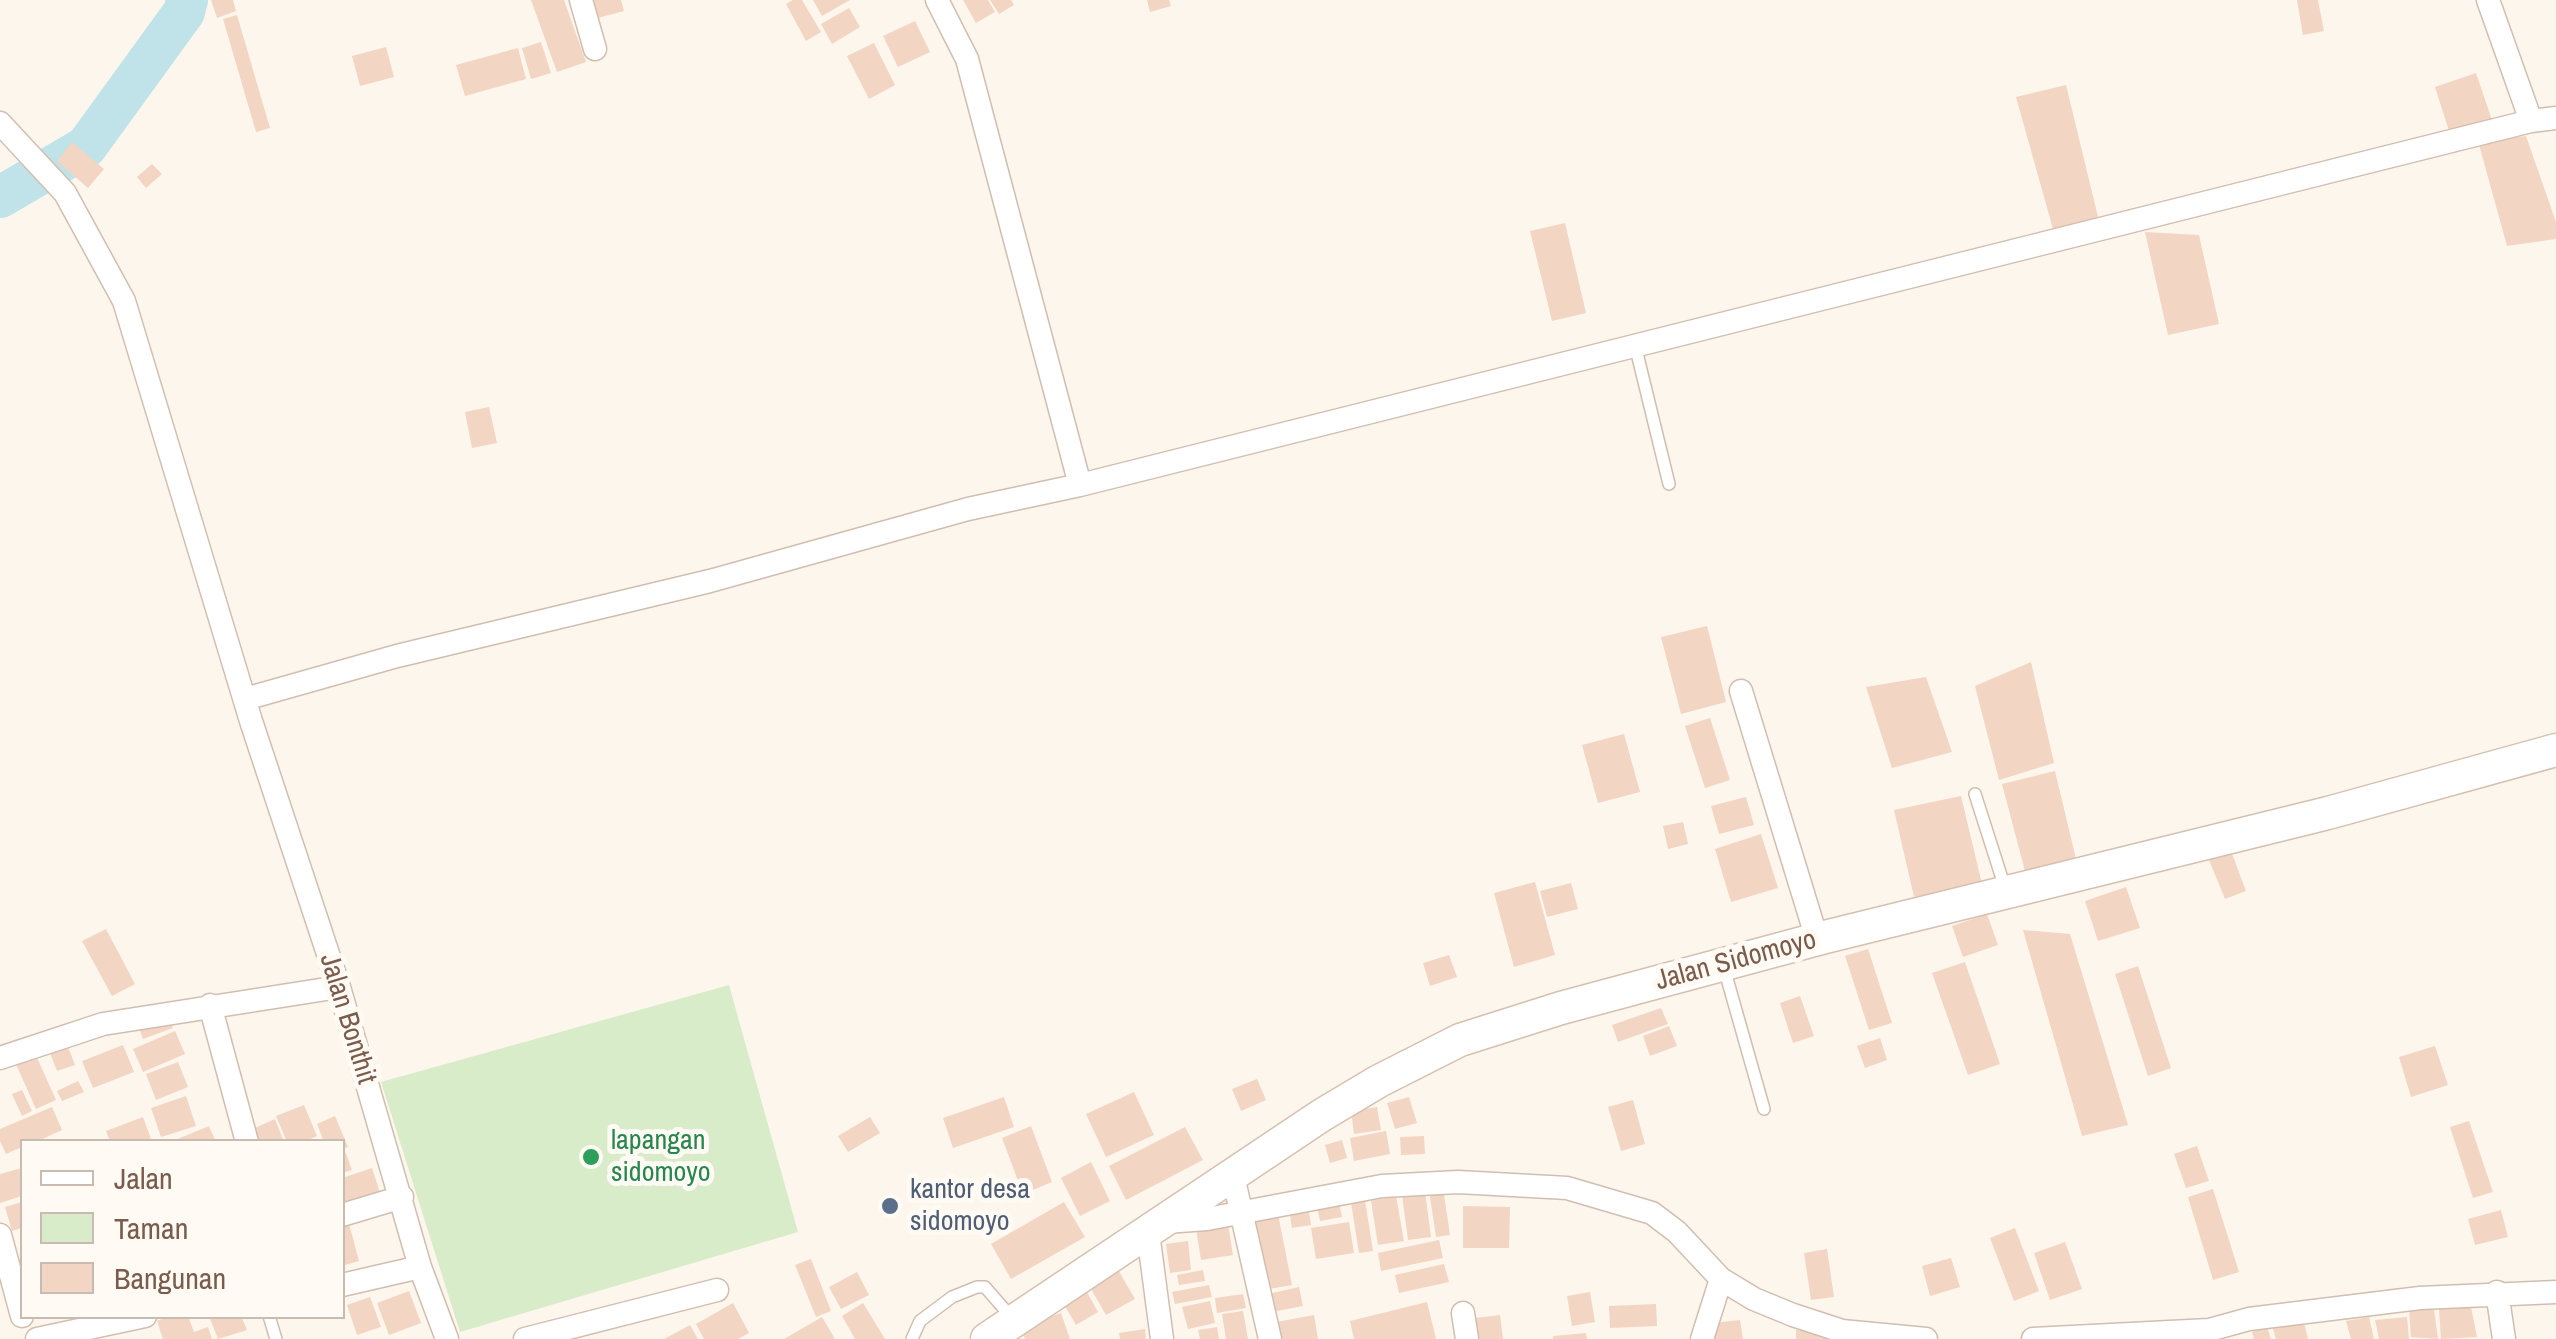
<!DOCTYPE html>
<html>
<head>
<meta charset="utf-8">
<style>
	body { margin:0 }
	#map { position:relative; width:2556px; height:1339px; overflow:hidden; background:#fdf6ec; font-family:"Archivo Narrow",sans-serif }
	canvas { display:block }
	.legend { position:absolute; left:20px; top:1139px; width:325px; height:180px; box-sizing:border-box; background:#fffaf3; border:2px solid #cabbb1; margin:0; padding:12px 18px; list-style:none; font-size:30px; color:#7a5c4d }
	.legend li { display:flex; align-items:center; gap:20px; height:50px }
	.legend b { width:50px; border:2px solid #cabbb1 }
</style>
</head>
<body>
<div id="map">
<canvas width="2556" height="1339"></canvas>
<ul class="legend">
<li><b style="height:12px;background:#fff"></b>Jalan</li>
<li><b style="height:28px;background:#d8ecc9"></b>Taman</li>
<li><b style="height:28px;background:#f3d5c3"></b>Bangunan</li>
</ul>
</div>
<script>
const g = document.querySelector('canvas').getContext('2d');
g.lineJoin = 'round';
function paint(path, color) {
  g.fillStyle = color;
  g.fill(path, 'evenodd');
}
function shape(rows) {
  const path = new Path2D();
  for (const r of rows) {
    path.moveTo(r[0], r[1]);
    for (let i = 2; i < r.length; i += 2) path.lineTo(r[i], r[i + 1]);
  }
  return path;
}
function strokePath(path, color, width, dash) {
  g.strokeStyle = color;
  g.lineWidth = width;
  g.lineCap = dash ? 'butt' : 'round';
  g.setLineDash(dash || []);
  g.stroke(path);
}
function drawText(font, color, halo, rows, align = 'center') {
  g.font = font + ' "Archivo Narrow",sans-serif';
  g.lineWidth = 10;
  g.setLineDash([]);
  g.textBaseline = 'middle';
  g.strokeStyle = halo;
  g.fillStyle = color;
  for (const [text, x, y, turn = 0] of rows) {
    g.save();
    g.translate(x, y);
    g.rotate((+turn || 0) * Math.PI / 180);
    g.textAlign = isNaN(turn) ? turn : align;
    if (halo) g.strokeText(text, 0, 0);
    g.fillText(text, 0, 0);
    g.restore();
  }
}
paint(shape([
	[729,985,798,1232,460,1332,381,1082]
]), '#d8ecc9');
strokePath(shape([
	[0,197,86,147,184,12,187,0]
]), '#bfe3e8', 42);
paint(shape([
	[211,0,233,0,236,11,217,18],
	[531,0,564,0,586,62,557,72],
	[585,0,621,0,624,11,590,20],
	[793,0,802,0,821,32,806,41,786,4],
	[813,0,850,0,822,16],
	[963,0,988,0,995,12,976,23],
	[990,0,1011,0,1014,5,999,14],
	[1147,0,1169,0,1171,6,1150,12],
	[2297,0,2318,0,2324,31,2303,35],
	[849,8,860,27,832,44,821,24],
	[237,15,270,128,256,132,223,19],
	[915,21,930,52,898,67,883,36],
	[541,42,551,73,531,79,522,48],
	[874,43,895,85,869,99,847,56],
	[386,47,394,77,360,86,352,56],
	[518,48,526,79,465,96,456,65],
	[2476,73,2492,120,2450,134,2435,87],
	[2066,85,2099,221,2053,229,2016,97],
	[2526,136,2556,222,2556,239,2507,246,2478,141],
	[72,142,104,169,88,188,57,161],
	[152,164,162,174,146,188,137,177],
	[1565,223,1586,313,1552,321,1530,231],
	[2145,232,2199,235,2219,324,2168,335],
	[489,407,497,443,472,448,465,412],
	[1707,626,1726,702,1681,714,1661,637],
	[2031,662,2054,763,1999,780,1975,686],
	[1926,677,1952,752,1892,768,1866,687],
	[1710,718,1730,780,1705,788,1685,726],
	[1624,734,1640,792,1598,803,1582,745],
	[2055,771,2077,863,2026,875,2002,784],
	[1961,796,1982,884,1914,897,1894,810],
	[1746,797,1754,825,1719,834,1711,806],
	[1683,822,1688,844,1668,849,1663,826],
	[1761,834,1778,888,1731,902,1715,849],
	[2231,851,2246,891,2225,899,2209,860],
	[1535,882,1555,955,1514,967,1494,893],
	[1571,883,1578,909,1547,917,1540,891],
	[2126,887,2140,928,2098,941,2085,901],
	[1987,914,1998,945,1963,957,1952,926],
	[106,929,135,984,112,996,82,941],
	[2023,930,2070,934,2128,1125,2082,1136],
	[1868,949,1892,1023,1869,1030,1845,956],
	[1449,955,1457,977,1430,986,1423,963],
	[1965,962,2000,1064,1968,1075,1932,973],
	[2138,966,2171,1068,2148,1076,2115,974],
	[1800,996,1814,1036,1793,1043,1780,1003],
	[1661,1008,1668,1024,1618,1042,1612,1025],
	[168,1015,173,1028,143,1039,138,1025],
	[1669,1026,1677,1046,1650,1056,1643,1036],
	[175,1031,185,1054,143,1072,133,1049],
	[1880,1038,1887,1060,1865,1068,1857,1046],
	[66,1042,75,1065,57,1071,48,1048],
	[123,1045,134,1072,93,1088,82,1061],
	[2435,1046,2448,1085,2411,1097,2399,1057],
	[34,1051,56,1100,36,1109,14,1060],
	[178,1062,188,1087,156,1100,146,1074],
	[1257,1079,1266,1100,1241,1111,1232,1089],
	[78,1081,84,1092,62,1101,57,1091],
	[22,1090,32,1111,22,1116,12,1094],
	[1134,1092,1154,1135,1106,1157,1086,1114],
	[186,1096,196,1126,161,1137,151,1108],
	[1004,1097,1014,1127,953,1148,943,1118],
	[1409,1097,1417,1123,1395,1129,1387,1103],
	[1633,1100,1645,1144,1621,1151,1608,1107],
	[304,1105,317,1136,304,1142,287,1142,276,1116],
	[52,1107,62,1130,36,1142,22,1142,22,1147,6,1154,0,1141,0,1129],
	[1377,1107,1381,1130,1354,1134,1351,1111],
	[335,1116,348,1147,342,1149,342,1142,324,1142,317,1124],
	[143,1117,152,1142,110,1142,106,1131],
	[870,1117,880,1133,848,1152,838,1136],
	[275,1119,284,1142,253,1142,248,1131],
	[2469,1121,2493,1192,2473,1198,2450,1127],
	[209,1126,216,1142,173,1142,173,1141],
	[1031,1126,1052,1182,1023,1194,1002,1138],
	[1185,1127,1203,1160,1126,1200,1109,1166],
	[1386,1131,1390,1154,1354,1161,1350,1138],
	[1424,1136,1425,1154,1401,1155,1400,1137],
	[1342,1140,1347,1158,1330,1163,1325,1145],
	[2197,1146,2209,1181,2186,1188,2174,1154],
	[346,1153,352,1170,342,1173,342,1155],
	[1091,1162,1110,1201,1080,1216,1061,1178],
	[22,1168,22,1196,0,1203,0,1174],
	[372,1168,381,1196,342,1206,342,1178],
	[1443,1188,1450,1235,1436,1237,1429,1190],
	[2213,1189,2239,1272,2213,1280,2188,1197],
	[1425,1192,1431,1237,1408,1240,1402,1195],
	[1364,1194,1373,1251,1359,1253,1350,1196],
	[1396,1196,1404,1241,1378,1245,1371,1201],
	[1338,1198,1342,1217,1320,1221,1316,1202],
	[22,1202,22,1228,12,1231,5,1207],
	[1064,1202,1085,1237,1011,1279,991,1244],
	[1308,1206,1311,1225,1292,1228,1289,1209],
	[1463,1206,1510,1207,1509,1248,1463,1248],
	[2501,1210,2508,1237,2475,1245,2468,1219],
	[1278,1214,1292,1285,1263,1290,1250,1219],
	[347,1216,359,1261,342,1266,342,1217],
	[1349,1222,1354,1253,1316,1259,1311,1228],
	[1228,1224,1233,1255,1201,1260,1196,1229],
	[2015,1228,2039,1291,2014,1301,1990,1238],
	[1439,1240,1443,1258,1381,1271,1378,1253],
	[1188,1241,1191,1270,1170,1273,1166,1244],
	[2065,1242,2082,1289,2050,1300,2034,1253],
	[1827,1249,1834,1297,1811,1300,1804,1253],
	[1951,1258,1960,1287,1930,1296,1922,1266],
	[811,1259,831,1311,816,1317,795,1265],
	[1444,1264,1449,1282,1399,1293,1395,1275],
	[1117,1268,1135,1299,1106,1315,1088,1284],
	[1203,1270,1205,1281,1179,1285,1177,1275],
	[857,1272,869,1295,841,1309,829,1287],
	[1082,1283,1098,1312,1076,1325,1059,1296],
	[1209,1285,1212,1297,1175,1304,1172,1292],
	[1299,1287,1303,1306,1272,1312,1268,1294],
	[409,1291,421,1323,389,1335,377,1303],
	[1590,1292,1595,1322,1572,1326,1567,1296],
	[1243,1294,1246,1308,1217,1313,1215,1298],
	[370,1297,381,1327,357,1335,347,1305],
	[1210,1301,1215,1323,1188,1329,1182,1307],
	[1427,1302,1436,1339,1354,1339,1350,1321],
	[733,1303,749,1333,738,1339,704,1339,696,1324],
	[863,1303,885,1339,855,1339,842,1316],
	[1656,1304,1657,1326,1610,1328,1609,1306],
	[2471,1307,2477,1337,2441,1339,2439,1309],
	[2434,1309,2438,1339,2411,1337,2409,1310],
	[1243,1311,1248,1339,1226,1339,1222,1314],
	[1061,1313,1070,1339,1025,1339,1021,1327],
	[1314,1315,1318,1339,1274,1339,1271,1323],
	[1500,1315,1503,1339,1478,1339,1475,1318],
	[169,1316,188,1316,194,1332,208,1327,212,1339,163,1339,157,1321],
	[209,1316,241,1316,247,1330,218,1339],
	[822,1317,835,1339,784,1339],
	[2369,1317,2374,1339,2351,1339,2346,1321],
	[2407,1317,2409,1339,2379,1339,2375,1320],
	[2303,1318,2308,1339,2276,1339,2272,1326],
	[1740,1320,1743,1339,1715,1339,1713,1323],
	[690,1325,698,1339,664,1339],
	[1217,1327,1219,1339,1200,1339,1198,1330],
	[2267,1327,2271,1339,2254,1339,2252,1332],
	[1145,1329,1146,1339,1120,1339,1119,1333],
	[1796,1330,1861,1335,1861,1339,1796,1339],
	[1586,1333,1587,1339,1553,1339,1553,1336]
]), '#f3d5c3');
const service = shape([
	[1635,345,1669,484],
	[1975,794,2006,891],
	[1724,968,1764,1109],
	[269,1316,276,1339],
	[912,1339,920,1321,952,1297,977,1287,985,1287,1012,1318]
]);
const minor = shape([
	[581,0,595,49],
	[937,0,967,59,1080,485],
	[2488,0,2531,121],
	[0,123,65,193,124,301,251,721,339,987,420,1267,447,1339],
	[1741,691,1817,939],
	[245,699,397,656,710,581,968,509,1080,485,2531,121,2556,118],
	[210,1005,247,1142],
	[0,1058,103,1024,339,987],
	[1233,1176,1270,1339],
	[342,1215,402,1197],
	[1165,1222,1207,1219,1382,1186,1458,1182,1567,1188,1652,1213,1677,1232,1721,1279,1754,1299,1793,1315,1842,1331,1926,1339],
	[1148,1233,1162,1339],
	[0,1235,22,1316],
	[342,1285,420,1267],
	[2497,1292,2504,1339],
	[1463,1313,1467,1339],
	[37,1339,145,1316],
	[525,1339,717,1290],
	[1702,1339,1721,1279],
	[2033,1339,2209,1330,2249,1319,2420,1298,2556,1292]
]);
const secondary = shape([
	[987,1339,1322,1115,1379,1081,1460,1040,1561,1008,1825,937,2328,813,2556,750]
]);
strokePath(service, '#d1beb0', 14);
strokePath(minor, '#d1beb0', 25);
strokePath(secondary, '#d6c0b0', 35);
strokePath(service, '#fff', 11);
strokePath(minor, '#fff', 22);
strokePath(secondary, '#fff', 32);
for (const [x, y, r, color] of [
	[591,1157,10,"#2e9e5b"],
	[890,1206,10,"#5c6f8a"]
]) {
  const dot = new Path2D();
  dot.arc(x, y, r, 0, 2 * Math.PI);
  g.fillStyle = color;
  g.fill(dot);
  strokePath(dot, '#fffaf3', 4);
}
drawText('28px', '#7a5c4d', '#fffaf3', [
	["Jalan Sidomoyo",1736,961,-15],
	["Jalan Bonthit",347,1019,73]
]);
drawText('28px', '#27864d', '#fffaf3', [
	["lapangan",611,1141],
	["sidomoyo",611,1173]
], 'left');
drawText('28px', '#4e5e75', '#fffaf3', [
	["kantor desa",910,1190],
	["sidomoyo",910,1222]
], 'left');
</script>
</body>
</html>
